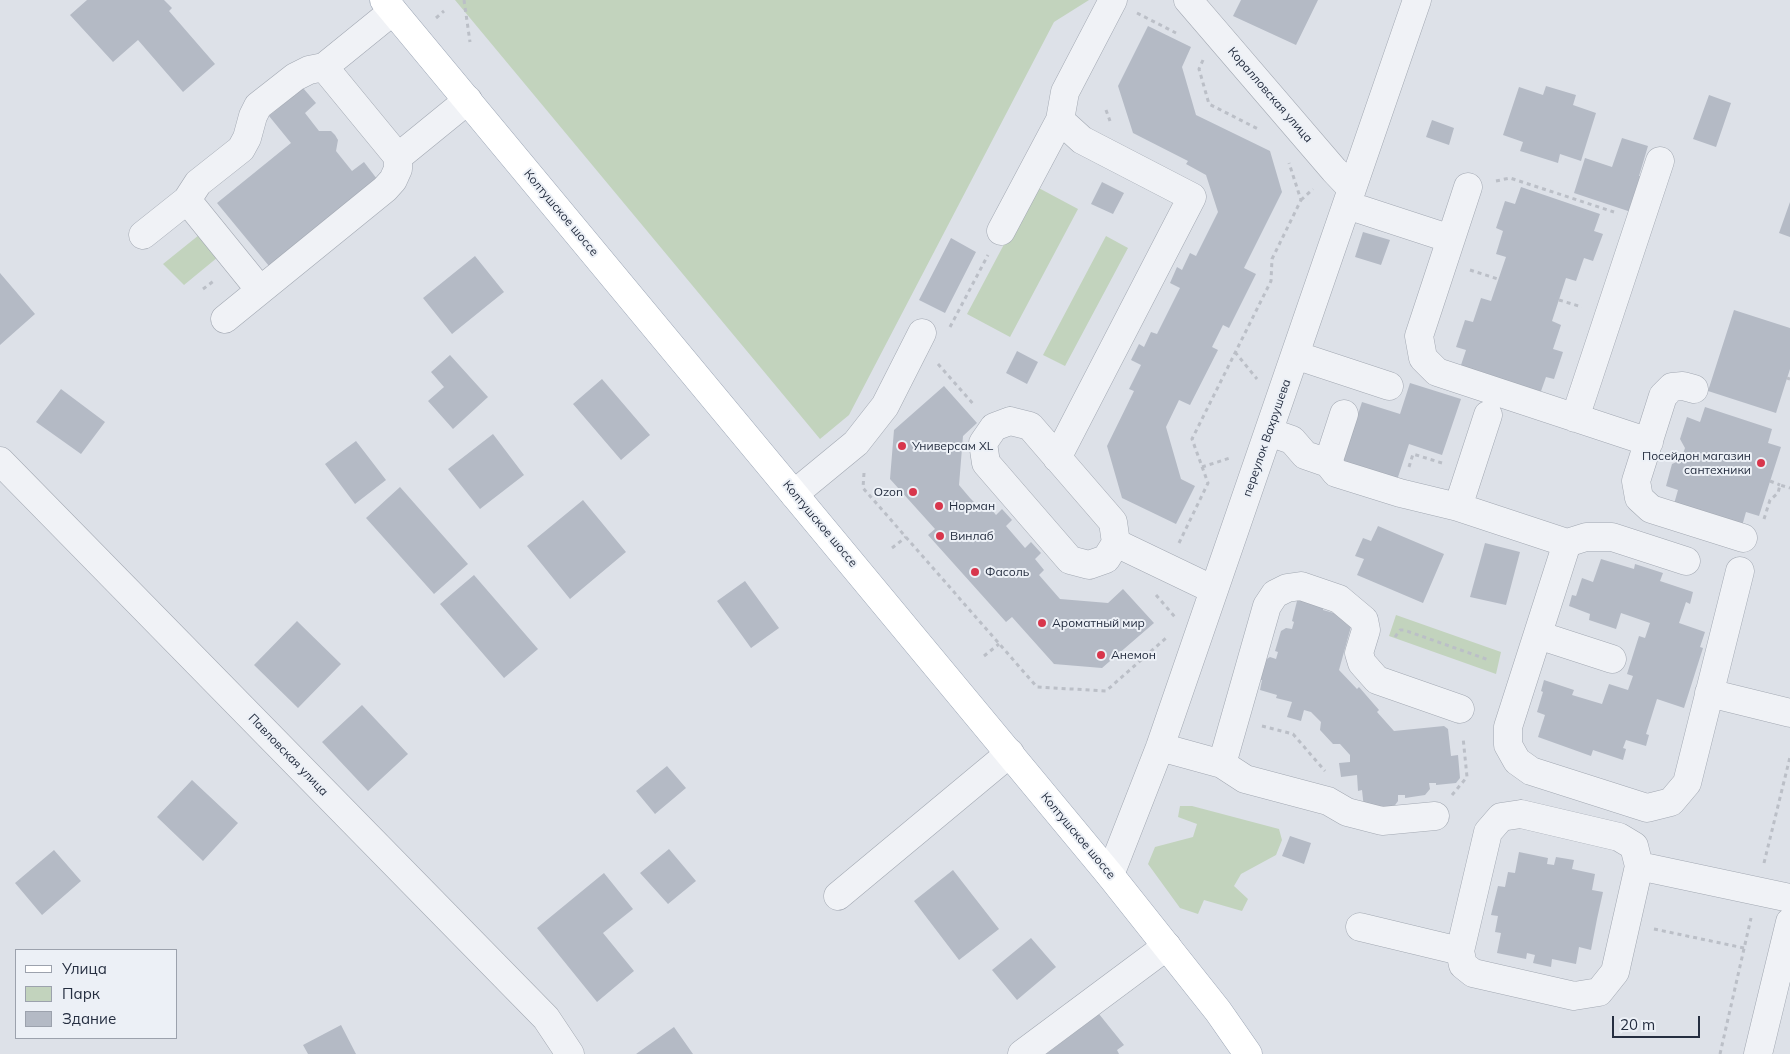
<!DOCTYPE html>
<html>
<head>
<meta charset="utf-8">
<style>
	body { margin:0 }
	#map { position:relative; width:1790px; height:1054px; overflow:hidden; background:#dde1e8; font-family:Mulish,sans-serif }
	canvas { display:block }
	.legend { position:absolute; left:15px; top:949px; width:162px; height:90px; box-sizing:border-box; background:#ecf0f6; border:1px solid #9ca2ad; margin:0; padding:6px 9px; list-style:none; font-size:15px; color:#252e40 }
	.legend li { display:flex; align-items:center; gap:10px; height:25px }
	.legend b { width:25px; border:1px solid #9ca2ad }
	.scale { position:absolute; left:1612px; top:1016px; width:88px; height:22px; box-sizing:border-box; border:2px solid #252e40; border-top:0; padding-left:6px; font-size:15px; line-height:18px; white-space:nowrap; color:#252e40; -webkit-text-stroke:4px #ecf0f6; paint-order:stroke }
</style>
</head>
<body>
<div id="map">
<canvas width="1790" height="1054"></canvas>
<ul class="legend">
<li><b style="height:6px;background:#fff"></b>Улица</li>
<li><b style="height:14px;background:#c2d3bd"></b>Парк</li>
<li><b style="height:14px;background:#b4bac5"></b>Здание</li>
</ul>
<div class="scale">20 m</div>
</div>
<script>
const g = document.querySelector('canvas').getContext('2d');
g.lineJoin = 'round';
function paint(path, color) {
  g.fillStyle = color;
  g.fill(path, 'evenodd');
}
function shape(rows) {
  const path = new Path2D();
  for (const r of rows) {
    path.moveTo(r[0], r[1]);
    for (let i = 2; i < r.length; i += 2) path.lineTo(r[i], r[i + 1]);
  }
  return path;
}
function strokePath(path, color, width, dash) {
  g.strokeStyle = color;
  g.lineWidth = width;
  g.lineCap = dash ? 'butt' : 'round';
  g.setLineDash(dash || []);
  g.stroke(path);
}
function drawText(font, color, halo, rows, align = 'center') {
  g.font = font + ' Mulish,sans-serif';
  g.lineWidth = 4;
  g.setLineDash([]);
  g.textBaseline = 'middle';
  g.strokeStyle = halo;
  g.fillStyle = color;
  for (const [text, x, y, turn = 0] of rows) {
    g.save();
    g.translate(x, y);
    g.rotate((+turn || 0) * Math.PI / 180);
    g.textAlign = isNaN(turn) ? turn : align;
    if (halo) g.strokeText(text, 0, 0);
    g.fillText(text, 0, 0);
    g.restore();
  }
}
paint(shape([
	[455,0,1089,0,1054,22,849,415,820,439],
	[1035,186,1078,209,1010,337,967,314],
	[199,235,218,257,184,285,163,264],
	[1106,236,1128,248,1065,366,1043,355],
	[1396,615,1501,652,1496,674,1389,636],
	[1180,806,1192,806,1279,829,1282,840,1276,855,1241,874,1234,886,1248,899,1242,911,1204,900,1198,914,1180,908,1148,864,1155,847,1193,837,1197,824,1178,817]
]), '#c2d3bd');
paint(shape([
	[87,0,164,0,172,8,169,11,215,64,183,92,138,40,113,62,70,15],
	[1241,0,1318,0,1296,45,1233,16],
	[1148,26,1191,47,1182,67,1196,115,1270,151,1282,192,1244,268,1256,274,1229,328,1223,325,1212,347,1218,350,1190,405,1179,400,1166,427,1181,479,1195,486,1176,524,1122,498,1107,446,1134,391,1129,389,1141,365,1131,360,1139,344,1144,347,1151,332,1157,334,1180,288,1170,283,1177,267,1182,270,1190,253,1196,256,1218,212,1206,175,1186,164,1188,161,1133,133,1118,86],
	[1546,86,1576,95,1573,105,1596,113,1581,161,1560,154,1558,163,1520,151,1523,142,1503,135,1519,87,1543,95],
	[303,88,316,103,305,113,319,131,331,131,335,135,338,140,336,151,352,171,364,162,377,179,269,266,217,203,291,143,269,116],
	[1709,95,1731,103,1716,147,1693,139],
	[1432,120,1454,128,1449,145,1426,137],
	[1622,138,1648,146,1639,176,1643,177,1631,212,1574,193,1585,158,1612,167],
	[1102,182,1124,193,1113,214,1091,204],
	[1521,187,1600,214,1594,231,1603,234,1593,261,1584,258,1576,281,1566,278,1552,321,1561,325,1553,349,1563,352,1554,379,1546,377,1540,394,1460,368,1466,350,1456,347,1465,320,1473,322,1481,298,1491,301,1506,257,1496,254,1503,231,1496,228,1505,201,1515,204],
	[1790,202,1790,237,1779,233],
	[1363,232,1390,240,1381,265,1355,257],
	[951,238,976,252,945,313,919,300],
	[475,256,504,292,452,334,423,298],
	[0,273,35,314,0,345],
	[1734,310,1790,328,1790,369,1776,413,1708,391],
	[1017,351,1038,362,1027,384,1006,373],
	[450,355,488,397,453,429,428,401,444,387,431,372],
	[602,379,650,435,621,460,573,404],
	[1410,383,1461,399,1442,455,1409,444,1396,483,1341,465,1362,402,1400,414],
	[944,386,977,423,963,436,959,485,970,498,980,508,986,503,996,515,1002,509,1012,520,1006,526,1025,548,1031,542,1041,553,1035,559,1044,570,1039,575,1060,599,1108,603,1123,589,1154,623,1102,668,1054,664,1012,617,1006,622,928,535,935,529,890,479,894,430],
	[61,389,105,422,81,454,36,422],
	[1705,407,1772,429,1768,443,1781,447,1759,516,1746,512,1742,526,1674,504,1678,490,1666,486,1672,464,1681,460,1685,448,1680,439,1687,417,1700,422],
	[493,434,524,475,480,509,448,469],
	[356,441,386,480,355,504,325,464],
	[400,487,468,564,434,594,366,518],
	[583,500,626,552,570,599,527,546],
	[1378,526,1444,554,1423,603,1357,575,1364,559,1355,556,1363,538,1371,541],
	[1485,543,1520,552,1506,605,1470,597],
	[1601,559,1634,569,1635,564,1663,573,1660,581,1693,592,1690,604,1686,602,1679,623,1705,632,1700,647,1703,648,1684,708,1657,699,1646,734,1649,735,1646,746,1626,740,1623,748,1626,749,1623,760,1593,750,1591,756,1538,737,1545,715,1537,712,1543,692,1541,691,1544,680,1574,690,1572,695,1602,704,1609,684,1628,690,1633,676,1627,674,1639,636,1645,638,1650,623,1621,613,1616,629,1589,620,1590,614,1569,606,1572,595,1576,596,1582,578,1593,582],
	[474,575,538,649,504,678,440,604],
	[745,581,779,628,751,648,717,601],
	[1302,598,1324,604,1323,610,1348,617,1352,623,1339,670,1357,689,1359,687,1379,710,1377,712,1394,731,1444,726,1448,729,1451,756,1458,755,1460,778,1456,783,1436,785,1436,783,1429,783,1430,789,1425,795,1405,798,1405,795,1398,795,1398,801,1393,808,1364,808,1362,790,1358,791,1357,775,1341,777,1339,763,1350,762,1350,755,1340,744,1333,744,1320,730,1321,722,1311,712,1304,710,1301,721,1287,717,1292,702,1276,698,1277,695,1260,690,1262,680,1260,680,1265,660,1270,657,1276,659,1278,652,1275,651,1281,631,1286,628,1292,629,1294,622,1292,621,1297,601],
	[297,621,341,664,298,708,254,665],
	[362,705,408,754,368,791,322,742],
	[667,766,686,788,655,814,636,791],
	[192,780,238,823,203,861,157,817],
	[1290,836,1311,843,1304,864,1282,856],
	[669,849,696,881,668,904,640,873],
	[54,850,81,881,42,915,15,883],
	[1519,852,1548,858,1547,864,1554,865,1556,857,1574,860,1572,869,1595,874,1592,890,1603,892,1597,919,1591,950,1579,947,1576,964,1552,959,1551,967,1533,963,1535,955,1527,953,1526,959,1497,953,1501,933,1495,932,1498,916,1491,915,1498,886,1505,887,1508,872,1515,873],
	[953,870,999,929,959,960,914,901],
	[604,873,633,909,603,933,634,971,597,1002,537,928],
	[1031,938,1056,967,1017,1000,992,970],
	[1099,1014,1124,1045,1117,1050,1119,1054,1046,1054],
	[341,1025,356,1054,308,1054,303,1045],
	[674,1027,693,1054,636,1054]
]), '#b4bac5');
const minor = shape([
	[1188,0,1334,170,1352,189],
	[324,67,398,157],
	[1468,187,1419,336,1423,358,1437,372,1649,442],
	[187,200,260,290],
	[1347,205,1451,239],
	[1001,231,1060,120],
	[143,235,187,200,198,183,241,149,247,138,253,116,258,106,295,77,309,70,324,67,393,11],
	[225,319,385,189,393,180,398,169,398,157,468,100],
	[1295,355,1389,386],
	[1694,389,1683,386,1672,387,1663,396,1636,481,1639,498,1651,509,1743,538],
	[1575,418,1660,161],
	[1010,421,1030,426,1113,522,1116,543,1106,559,1089,565,1070,560,986,463,983,443,994,427,1010,421],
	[1269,432,1292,440,1305,455,1328,463,1336,473,1400,493,1458,507,1567,543,1586,537,1612,537,1686,561],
	[1057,458,1192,197,1082,140,1060,120,1065,92,1113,0],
	[0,461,546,1018,570,1054],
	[1328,463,1344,414],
	[794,494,856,443,885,406,922,333],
	[1458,507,1488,415],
	[1116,543,1214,590],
	[1567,543,1508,727,1508,745,1517,761,1531,771,1647,808,1671,802,1687,783,1740,571],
	[1538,635,1612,659],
	[1709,693,1790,713],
	[1160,747,1222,764,1245,779,1328,801,1347,812,1382,821,1435,816],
	[1222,764,1267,606,1275,594,1287,588,1301,586,1339,599,1364,620,1366,630,1359,653,1362,663,1377,680,1460,709],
	[1521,814,1619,837,1634,846,1639,866,1615,972,1599,992,1574,996,1473,973,1463,965,1460,951,1488,832,1501,817,1521,814],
	[1639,866,1790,898],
	[1110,875,1160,747,1417,0],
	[838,896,1010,753],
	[1360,927,1460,951],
	[1022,1054,1167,946],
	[1758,1054,1790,922]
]);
const major = shape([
	[384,0,1110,875,1218,1011,1248,1054]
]);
strokePath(minor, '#a2a8b2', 29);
strokePath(major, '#9ba5b5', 29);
strokePath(shape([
	[464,0,470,42],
	[1137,13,1176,33],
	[436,18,444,11],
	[1203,60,1199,69,1209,104,1260,130],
	[1106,110,1110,121],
	[1496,181,1510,178,1614,212],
	[1301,200,1313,189],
	[1470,270,1498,279],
	[203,289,215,280],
	[1559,300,1582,307],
	[950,327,988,255],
	[1235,352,1257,379],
	[938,364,975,406],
	[1787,378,1790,379],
	[1202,467,1230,458],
	[1409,467,1413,454,1442,463],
	[864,473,863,488,1037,687,1106,691,1166,638],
	[1770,481,1780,485],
	[1764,519,1770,500,1778,493,1780,485,1790,488],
	[1179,543,1208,483,1192,439,1271,281,1272,259,1301,200,1289,163],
	[892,548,906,537],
	[1156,595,1175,617],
	[1395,637,1400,630,1404,630,1489,660],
	[984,656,999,644],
	[1262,726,1293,734,1325,771],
	[1452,795,1467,777,1463,737],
	[1764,863,1790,757],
	[1654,929,1744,948],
	[1720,1054,1751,918]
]), '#bbbfc7', 3, [4, 4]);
strokePath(minor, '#f0f2f6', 28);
strokePath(major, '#fff', 28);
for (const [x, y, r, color] of [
	[902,446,5,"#d8364c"],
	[1761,463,5,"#d8364c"],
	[913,492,5,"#d8364c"],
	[939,506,5,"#d8364c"],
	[940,536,5,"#d8364c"],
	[975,572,5,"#d8364c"],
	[1042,623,5,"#d8364c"],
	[1101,655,5,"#d8364c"]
]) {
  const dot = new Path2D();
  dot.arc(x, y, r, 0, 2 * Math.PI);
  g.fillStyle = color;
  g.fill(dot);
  strokePath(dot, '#ecf0f6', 2);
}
drawText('12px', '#252e40', '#ecf0f6', [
	["Коралловская улица",1270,95,49],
	["Колтушское шоссе",561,213,50],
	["переулок Вахрушева",1267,438,-71],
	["Колтушское шоссе",820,524,50],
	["Павловская улица",288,755,46],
	["Колтушское шоссе",1078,836,50]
]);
drawText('12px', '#252e40', '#ecf0f6', [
	["Универсам XL",912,446],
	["Посейдон магазин",1751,456,"right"],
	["сантехники",1751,470,"right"],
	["Ozon",903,492,"right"],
	["Норман",949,506],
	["Винлаб",950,536],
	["Фасоль",985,572],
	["Ароматный мир",1052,623],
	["Анемон",1111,655]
], 'left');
</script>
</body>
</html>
